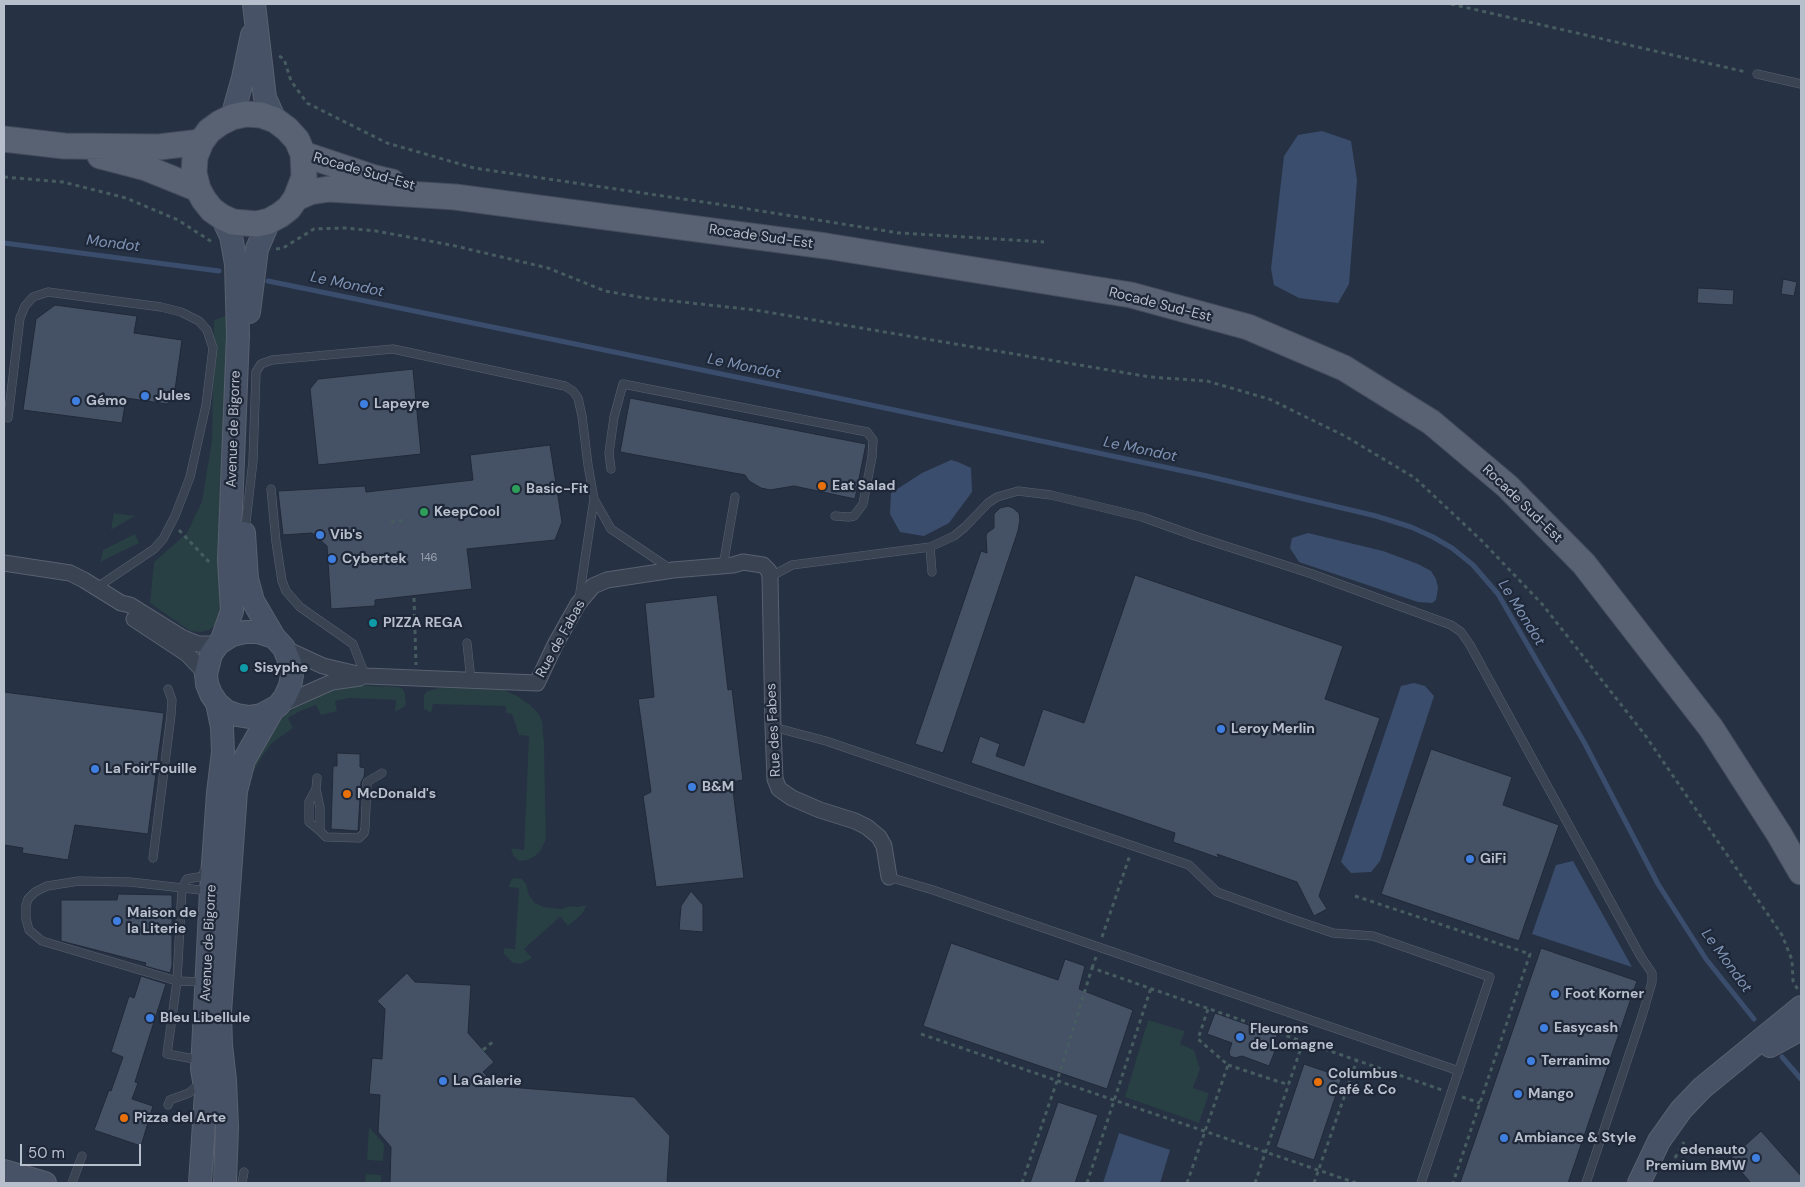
<!DOCTYPE html>
<html>
<head>
<meta charset="utf-8">
<style>
	body { margin:0 }
	#map { position:relative; width:1805px; height:1187px; overflow:hidden; background:#263143; font-family:"DM Sans",sans-serif }
	canvas { display:block }
	.frame { position:absolute; inset:0; border:5px solid #b8bfcc; pointer-events:none }
	.scale { position:absolute; left:20px; top:1144px; width:121px; height:22px; box-sizing:border-box; border:2px solid #b8bfcc; border-top:0; padding-left:6px; font-size:15px; line-height:18px; white-space:nowrap; color:#b8bfcc; -webkit-text-stroke:4px #1f2838; paint-order:stroke }
</style>
</head>
<body>
<div id="map">
<canvas width="1805" height="1187"></canvas>
<div class="frame"></div>
<div class="scale">50 m</div>
</div>
<script>
const g = document.querySelector('canvas').getContext('2d');
g.lineJoin = 'round';
function paint(path, color) {
  g.fillStyle = color;
  g.fill(path, 'evenodd');
}
function shape(rows) {
  const path = new Path2D();
  for (const r of rows) {
    path.moveTo(r[0], r[1]);
    for (let i = 2; i < r.length; i += 2) path.lineTo(r[i], r[i + 1]);
  }
  return path;
}
function strokePath(path, color, width, dash) {
  g.strokeStyle = color;
  g.lineWidth = width;
  g.lineCap = dash ? 'butt' : 'round';
  g.setLineDash(dash || []);
  g.stroke(path);
}
function drawText(font, color, halo, rows, align = 'center') {
  g.font = font + ' "DM Sans",sans-serif';
  g.lineWidth = 4.5;
  g.setLineDash([]);
  g.textBaseline = 'middle';
  g.strokeStyle = halo;
  g.fillStyle = color;
  for (const [text, x, y, turn = 0] of rows) {
    g.save();
    g.translate(x, y);
    g.rotate((+turn || 0) * Math.PI / 180);
    g.textAlign = isNaN(turn) ? turn : align;
    if (halo) g.strokeText(text, 0, 0);
    g.fillText(text, 0, 0);
    g.restore();
  }
}
paint(shape([
	[228,315,223,614,218,622,209,630,201,632,190,631,150,603,154,562,187,533,202,501,212,440,214,320],
	[114,513,135,516,111,530],
	[135,534,139,543,100,562,103,550],
	[349,685,398,687,403,689,405,694,406,704,404,707,395,712,396,700,349,698,335,701,337,711,321,715,316,705,300,711,288,718,293,728,272,743,261,758,247,784,242,784,282,716,309,699,322,693],
	[439,688,502,689,517,696,530,705,539,714,542,721,544,744,546,839,541,850,535,856,528,860,519,861,513,855,511,848,524,850,529,736,519,735,512,714,506,713,506,706,433,704,431,713,424,709,424,695,427,691],
	[517,878,522,879,526,884,529,895,535,903,544,907,562,909,570,906,577,907,587,905,582,914,568,926,560,917,524,949,532,958,521,964,513,963,504,954,504,948,515,949,519,888,508,887,512,879],
	[1148,1020,1185,1031,1180,1044,1194,1050,1200,1069,1193,1088,1209,1093,1199,1123,1125,1097],
	[369,1127,384,1144,383,1161,367,1160],
	[366,1174,381,1175,381,1183,365,1183]
]), '#283f44');
paint(shape([
	[1322,131,1351,141,1357,180,1349,284,1338,303,1299,298,1274,285,1271,269,1284,156,1298,135],
	[951,460,958,462,971,468,972,492,949,523,924,536,900,532,890,514,891,493,922,473],
	[1308,533,1383,551,1418,564,1431,571,1436,579,1438,588,1436,600,1432,603,1418,602,1299,562,1290,548,1292,538],
	[1414,683,1425,686,1434,696,1380,861,1371,872,1351,873,1341,862,1401,686],
	[1573,861,1632,967,1532,934,1556,865],
	[1119,1133,1170,1150,1160,1183,1103,1183]
]), '#3b4d6c');
strokePath(shape([
	[4,243,219,271],
	[268,281,814,393,1207,476,1376,516,1411,527,1433,537,1452,548,1473,565,1498,594,1584,742,1658,884,1706,959,1754,1019],
	[1782,1057,1801,1079]
]), '#3b4d6c', 5);
const building = shape([
	[1783,279,1797,282,1794,296,1781,294,1783,279],
	[1698,288,1734,290,1733,305,1697,303,1698,288],
	[55,305,137,316,134,333,182,340,174,397,167,404,126,398,122,423,23,410,36,319,55,305],
	[413,369,421,454,318,465,310,389,318,379,413,369],
	[630,398,866,444,855,499,794,486,770,490,761,488,749,481,745,475,620,452,630,398],
	[550,445,562,522,555,540,467,549,472,589,375,600,375,606,331,609,327,546,312,533,283,535,278,491,365,486,366,492,473,480,470,455,550,445],
	[1008,506,1013,508,1019,513,1020,520,1018,531,943,753,915,744,981,551,987,553,986,536,987,533,994,528,994,514,1000,508,1008,506],
	[1135,575,1343,646,1325,699,1380,718,1319,896,1327,909,1314,916,1297,882,1217,854,1219,858,1173,842,1175,833,971,763,980,736,1000,744,996,756,1024,766,1043,709,1084,723,1135,575],
	[717,595,728,690,732,689,743,780,732,782,744,878,656,887,643,796,651,792,638,699,654,697,645,603,717,595],
	[4,692,164,713,148,834,75,825,68,860,22,853,23,848,4,845,4,692],
	[1431,749,1512,777,1503,805,1559,825,1519,941,1381,894,1431,749],
	[337,753,360,754,360,767,365,768,364,777,361,782,358,831,331,829,333,766,337,766,337,753],
	[691,891,703,905,703,932,679,930,681,906,691,891],
	[118,894,172,895,172,966,170,973,145,966,146,963,61,941,61,900,117,900,118,894],
	[951,943,1058,980,1065,959,1085,966,1079,989,1133,1010,1107,1089,923,1026,951,943],
	[1541,948,1637,981,1568,1183,1460,1183,1541,948],
	[407,973,415,982,471,985,468,1033,494,1062,483,1072,497,1086,634,1097,670,1136,667,1183,390,1183,391,1147,378,1132,380,1095,369,1094,372,1058,382,1059,385,1009,377,1001,407,973],
	[141,976,166,984,135,1082,138,1083,132,1099,153,1106,141,1146,94,1130,109,1090,111,1091,123,1057,111,1052,129,996,134,998,141,976],
	[1215,1013,1277,1035,1271,1050,1275,1051,1269,1066,1242,1056,1235,1058,1230,1056,1229,1052,1232,1043,1207,1034,1215,1013],
	[1304,1064,1342,1077,1314,1160,1276,1147,1304,1064],
	[1058,1102,1098,1115,1075,1183,1030,1183,1058,1102],
	[1761,1131,1801,1176,1801,1183,1751,1183,1730,1159,1761,1131]
]);
paint(building, '#455165');
strokePath(building, '#212a3a', 1);
const lane = shape([
	[1757,74,1801,84],
	[8,418,20,318,25,306,33,297,48,292,161,307,181,312,199,321,207,330,213,348,206,405,190,477,175,516,163,539,154,549,96,588],
	[611,469,609,453,614,417,623,384,867,432,873,440,872,457,863,504,854,516,849,517,835,516],
	[271,489,276,542,282,581,286,591,300,607,353,644,365,675],
	[245,530,253,461,256,372,261,364,272,360,393,349,565,386,573,391,578,398,582,416,588,465,594,499,611,529,672,570],
	[930,547,932,572],
	[723,566,735,497],
	[770,577,792,565,930,547,954,536,965,527,988,503,997,497,1018,491,1051,495,1142,517,1195,536,1312,574,1451,625,1461,632,1470,645,1641,957,1652,973,1652,982,1642,1016,1586,1183],
	[579,599,594,499],
	[467,643,471,681],
	[773,727,826,741,1189,865,1217,892,1289,918,1333,933,1373,936,1490,977,1421,1183],
	[317,778,316,789,320,808,320,831,326,837,359,838,364,833,365,828,367,782,382,773],
	[316,789,309,802,309,822,320,831],
	[153,858,171,715,172,700,168,689],
	[889,877,933,890,1459,1071],
	[205,982,177,981,42,941,29,930,26,919,26,905,28,899,35,892,47,886,79,881,130,882,209,891],
	[200,1060,167,1054,177,981,182,888,187,879,204,876,204,871],
	[168,1105,170,1100,189,1093,200,1083],
	[72,1183,82,1156],
	[242,1183,244,1172]
]);
const street = shape([
	[4,563,70,573,84,580,121,603,130,605,183,638,198,644,218,644],
	[134,619,187,654,206,674],
	[284,648,323,666,366,676,537,683,556,643,578,604,593,586,607,580,673,570,733,565,743,562,763,565,769,571,770,577,773,727,775,779,779,789,792,798,820,810,855,821,867,827,879,837,884,846,889,877],
	[278,706,332,682,360,678]
]);
const secondary = shape([
	[254,4,265,98,275,120],
	[232,117,243,78,252,35],
	[249,312,257,249,269,221],
	[244,533,247,579,253,601,274,637],
	[245,632,258,632,274,637,284,648,290,663,292,675,290,686,285,697,278,706,261,715,249,717,237,715,226,711,217,703,211,694,207,684,206,674,211,654,218,644,232,635,245,632],
	[221,642,232,611,229,560,238,335,236,264,231,236,222,217],
	[1770,1046,1801,1029],
	[4,1171,45,1183],
	[200,1183,206,1093,202,1069,211,891,218,793,223,752,222,727,217,703],
	[225,1183,227,1127,225,1080,221,1045,220,1012,236,791,244,760,272,711],
	[1639,1183,1659,1141,1681,1110,1702,1088,1801,1007]
]);
const primary = shape([
	[4,139,64,146,159,147,201,142],
	[303,154,375,178,392,182],
	[100,156,146,168,198,189],
	[296,198,304,177,303,154,297,140,287,129,275,120,261,115,246,114,232,117,220,123,209,131,201,142,195,157,194,173,198,189,204,200,212,210,222,217,233,222,257,224,269,221,280,215,289,208,296,198,310,192,329,189,455,197,826,246,1131,295,1248,327,1344,368,1431,422,1507,486,1584,564,1711,728,1779,834,1801,872]
]);
strokePath(lane, '#596170', 9);
strokePath(street, '#596170', 17);
strokePath(secondary, '#596170', 24);
strokePath(primary, '#444c5c', 27);
strokePath(shape([
	[1451,4,1746,72],
	[279,56,284,59,291,81,307,103,387,143,474,168,717,204,899,233,1044,242],
	[4,177,63,182,126,198,178,220,212,242],
	[276,249,283,248,314,229,345,228,376,231,451,245,548,268,605,291,645,298,755,310,1150,377,1207,381,1269,399,1345,436,1415,478,1482,541,1542,604,1645,735,1782,935,1792,960,1793,981,1798,990],
	[391,522,407,520],
	[179,530,211,564],
	[414,598,416,665],
	[1355,896,1530,954,1453,1183],
	[1102,937,1130,855],
	[1092,968,1096,957],
	[921,1034,1356,1183],
	[483,1050,495,1040],
	[1228,1065,1289,1085],
	[1462,1097,1480,1103],
	[1671,1165,1684,1142],
	[1022,1183,1057,1081,1092,968,1442,1090],
	[1087,1183,1151,988],
	[1187,1183,1228,1065,1198,1039,1208,1009],
	[1255,1183,1303,1042],
	[1314,1183,1357,1060]
]), '#465c60', 3, [4, 4]);
strokePath(lane, '#3a4352', 8);
strokePath(street, '#3a4352', 15);
strokePath(secondary, '#485266', 22);
strokePath(primary, '#586272', 25);
for (const [x, y, r, color] of [
	[145,396,5,"#3f7fe0"],
	[76,401,5,"#3f7fe0"],
	[364,404,5,"#3f7fe0"],
	[822,486,5,"#e8710a"],
	[516,489,5,"#2e9e5b"],
	[424,512,5,"#2e9e5b"],
	[320,535,5,"#3f7fe0"],
	[332,559,5,"#3f7fe0"],
	[373,623,5,"#0f9aa8"],
	[244,668,5,"#0f9aa8"],
	[1221,729,5,"#3f7fe0"],
	[95,769,5,"#3f7fe0"],
	[692,787,5,"#3f7fe0"],
	[347,794,5,"#e8710a"],
	[1470,859,5,"#3f7fe0"],
	[117,921,5,"#3f7fe0"],
	[1555,994,5,"#3f7fe0"],
	[150,1018,5,"#3f7fe0"],
	[1544,1028,5,"#3f7fe0"],
	[1240,1037,5,"#3f7fe0"],
	[1531,1061,5,"#3f7fe0"],
	[443,1081,5,"#3f7fe0"],
	[1318,1082,5,"#e8710a"],
	[1518,1094,5,"#3f7fe0"],
	[124,1118,5,"#e8710a"],
	[1504,1138,5,"#3f7fe0"],
	[1756,1158,5,"#3f7fe0"]
]) {
  const dot = new Path2D();
  dot.arc(x, y, r, 0, 2 * Math.PI);
  g.fillStyle = color;
  g.fill(dot);
  strokePath(dot, '#1f2838', 2);
}
drawText('11px', '#9ba4b2', null, [
	["146",429,558]
]);
drawText('14px', '#b8bfcc', '#1f2838', [
	["Rocade Sud-Est",364,172,16],
	["Rocade Sud-Est",761,237,8],
	["Rocade Sud-Est",1160,305,14],
	["Avenue de Bigorre",234,429,-88],
	["Rocade Sud-Est",1522,504,44],
	["Rue de Fabas",561,639,-61],
	["Rue des Fabes",774,730,-93],
	["Avenue de Bigorre",209,943,-87]
]);
drawText('bold 14px', '#b8bfcc', '#1f2838', [
	["Jules",155,396],
	["Gémo",86,401],
	["Lapeyre",374,404],
	["Eat Salad",832,486],
	["Basic-Fit",526,489],
	["KeepCool",434,512],
	["Vib's",330,535],
	["Cybertek",342,559],
	["PIZZA REGA",383,623],
	["Sisyphe",254,668],
	["Leroy Merlin",1231,729],
	["La Foir'Fouille",105,769],
	["B&M",702,787],
	["McDonald's",357,794],
	["GiFi",1480,859],
	["Maison de",127,913],
	["la Literie",127,929],
	["Foot Korner",1565,994],
	["Bleu Libellule",160,1018],
	["Easycash",1554,1028],
	["Fleurons",1250,1029],
	["de Lomagne",1250,1045],
	["Terranimo",1541,1061],
	["Columbus",1328,1074],
	["Café & Co",1328,1090],
	["La Galerie",453,1081],
	["Mango",1528,1094],
	["Pizza del Arte",134,1118],
	["Ambiance & Style",1514,1138],
	["edenauto",1746,1150,"right"],
	["Premium BMW",1746,1166,"right"]
], 'left');
drawText('italic 15px', '#7e93b4', '#1f2838', [
	["Mondot",113,244,7],
	["Le Mondot",347,285,12],
	["Le Mondot",744,367,12],
	["Le Mondot",1140,450,12],
	["Le Mondot",1521,613,58],
	["Le Mondot",1726,961,54]
]);
</script>
</body>
</html>
